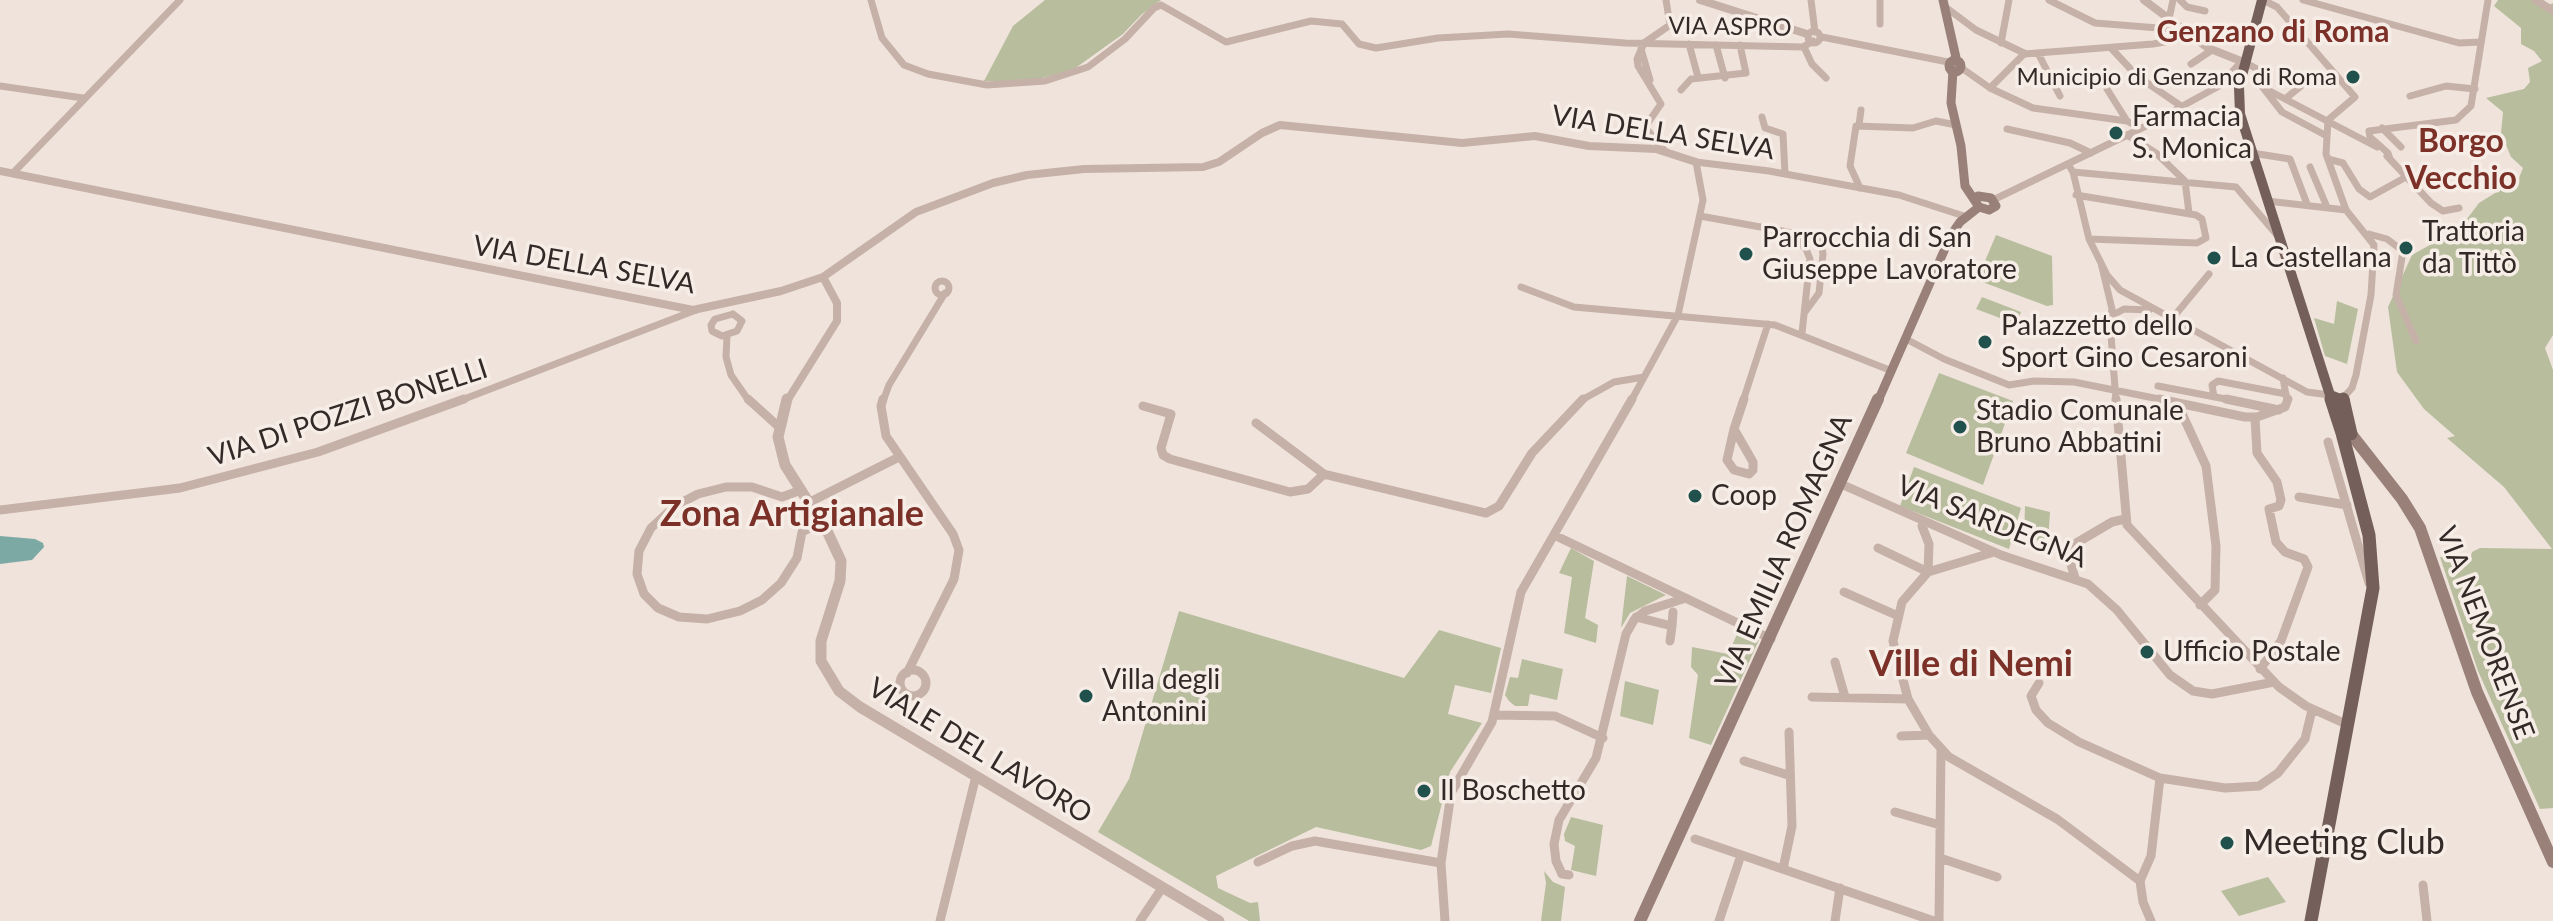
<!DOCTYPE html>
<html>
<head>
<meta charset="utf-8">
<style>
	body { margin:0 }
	canvas { display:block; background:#efe3db }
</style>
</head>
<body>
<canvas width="2553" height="921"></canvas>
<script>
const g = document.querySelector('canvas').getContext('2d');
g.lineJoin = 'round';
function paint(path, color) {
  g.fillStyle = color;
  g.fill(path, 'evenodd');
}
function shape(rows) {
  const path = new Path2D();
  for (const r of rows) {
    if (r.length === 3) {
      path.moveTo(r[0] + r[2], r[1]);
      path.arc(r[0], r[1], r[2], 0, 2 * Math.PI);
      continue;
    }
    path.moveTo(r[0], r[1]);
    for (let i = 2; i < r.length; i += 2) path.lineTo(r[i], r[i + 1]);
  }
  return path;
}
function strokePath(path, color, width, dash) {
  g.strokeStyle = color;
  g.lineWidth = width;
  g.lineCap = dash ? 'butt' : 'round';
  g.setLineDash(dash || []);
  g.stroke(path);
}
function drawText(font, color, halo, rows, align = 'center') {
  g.font = font + ' Lato,sans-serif';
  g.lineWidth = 7;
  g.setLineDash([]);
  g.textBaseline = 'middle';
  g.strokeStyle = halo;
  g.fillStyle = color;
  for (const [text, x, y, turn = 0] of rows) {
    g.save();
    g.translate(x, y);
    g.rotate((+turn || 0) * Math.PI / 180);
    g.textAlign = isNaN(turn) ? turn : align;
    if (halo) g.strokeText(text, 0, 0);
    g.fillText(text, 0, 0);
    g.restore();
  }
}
paint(shape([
	[1045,0,1161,0,1141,15,1123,34,1074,69,1032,81,984,81,1013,26],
	[2498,0,2533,0,2545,7,2553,3,2553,335,2545,348,2553,370,2553,808,2540,809,2478,671,2440,557,2470,560,2472,552,2480,548,2552,549,2504,487,2447,438,2455,436,2424,409,2397,372,2388,307,2412,255,2460,228,2479,203,2519,178,2523,168,2511,157,2501,133,2503,112,2486,98,2524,89,2530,82,2528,68,2542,61,2534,51,2521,44,2521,28,2494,6],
	[1996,235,2052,256,2053,305,2047,306,1977,280],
	[1982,297,2021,312,2016,324,1976,309],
	[2337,301,2358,309,2347,364,2325,356,2314,318,2334,324],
	[1939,373,2013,401,1983,485,1906,453],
	[1914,467,2021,508,2009,549,1900,506],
	[2025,506,2050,512,2048,543,2024,537],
	[1571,548,1594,561,1585,618,1598,625,1596,643,1564,633,1572,577,1559,573],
	[1627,576,1666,595,1630,613,1621,628],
	[1179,611,1404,678,1439,630,1501,648,1491,693,1455,685,1448,714,1482,723,1450,772,1431,846,1421,850,1316,827,1216,876,1218,888,1250,903,1258,902,1260,921,1249,921,1098,832,1129,779],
	[1739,630,1759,640,1711,745,1689,738,1698,675,1691,667,1692,647,1728,654],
	[1522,659,1563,669,1557,700,1530,694,1528,706,1515,706,1509,701,1505,695,1510,677,1518,678],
	[1625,681,1659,690,1653,725,1620,716],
	[1571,817,1603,825,1596,876,1571,870,1575,846,1565,841,1564,834],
	[1544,871,1553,882,1565,887,1561,921,1541,921,1546,883],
	[2268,877,2286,902,2239,916,2221,891]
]), '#b7bd9d');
paint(shape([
	[0,536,35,539,43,543,44,547,32,560,0,564]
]), '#7da9a5');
strokePath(shape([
	[871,0,882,38,904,65,928,74,987,85,1045,81,1088,67,1125,39,1154,8,1161,5,1226,42,1311,21,1342,24,1359,44,1376,48,1438,38,1508,34,1625,43,1803,47,1813,41],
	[1811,0,1815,32],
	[1880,0,1880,24],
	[2049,0,2095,23,2184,30],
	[2180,0,2187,7,2205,11],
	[2263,0,2277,7,2355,97,2328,120],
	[2303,0,2459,43,2480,42],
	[1944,6,1976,30,2026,54],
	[2169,19,2173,0],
	[1814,37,6],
	[1822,37,1948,62],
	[1644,43,1637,59,1638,66,1661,104,1645,127,1665,151],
	[1644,43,1670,25,1666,0],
	[2001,43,2009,0],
	[1689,44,1698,77],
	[1716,45,1725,78],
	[1804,47,1812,64,1826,78],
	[2111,48,2137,76,2181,106],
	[1641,49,1650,80],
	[2038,53,2060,96],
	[2246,63,2259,70,2261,85,2282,112,2325,135],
	[2191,64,2212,50],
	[1963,69,1990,88,2033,108,2127,121,2140,128],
	[0,86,83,98],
	[1990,88,2024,54,2153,44,2193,37],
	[2264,88,2377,147],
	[2107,89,2127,121],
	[1681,90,1691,79,1746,73,1740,45],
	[2410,96,2446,86,2475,89],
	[2285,99,2301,86],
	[1762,117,1765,128,1783,134,1785,174],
	[2328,120,2326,154,2346,210,2374,245,2371,295,2356,375,2352,388,2343,398],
	[1859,125,1861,110],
	[2382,128,2401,147],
	[2007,129,2070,143,2091,153],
	[2127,135,2156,153,2185,181,2189,213],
	[2252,153,2290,159,2307,204],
	[2387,156,2431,203,2443,211,2459,208],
	[2328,159,2343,163,2359,189,2370,197,2406,177],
	[2390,159,2388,153,2370,137,2369,131,2456,120,2471,106,2488,0],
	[2068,164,2073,172,2089,239,2107,275,2120,290,2307,392,2330,395],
	[2310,167,2327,207],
	[14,172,180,0],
	[2073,172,2236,187,2277,235],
	[1860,188,1850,166,1856,126,1913,128,1936,121,1956,125],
	[2076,195,2196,215,2202,219,2206,238,2197,243,2089,239],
	[1993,200,2146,126,2219,86,2241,62],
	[2267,201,2346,210],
	[1700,216,1788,232,1821,242,1823,254,1819,293,1805,312],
	[1789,233,1806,249,1810,259,1802,333],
	[2369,234,2387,239,2403,251,2396,295,2416,341],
	[2101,263,2112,309,2110,322,2116,401],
	[942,288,7],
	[1521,287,1574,307,1775,325,1892,371],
	[733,314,742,321,737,331,722,336,712,331,711,325,715,319,733,314],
	[2111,316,2124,309,2149,310],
	[2171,320,2209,274],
	[727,335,726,357,731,375,749,401],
	[1906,339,1944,359,2009,385,2034,381,2074,382,2169,401],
	[2283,378,2287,401],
	[2158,386,2236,401],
	[2214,397,2212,385,2218,381,2286,394],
	[459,401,696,310],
	[883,401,889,385,945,293],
	[1580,401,1614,382,1644,377],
	[1631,401,1678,315,1703,200,1696,162,1769,171,1899,195,1967,217],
	[1743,401,1768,324]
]), '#c6b1a8', 7);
strokePath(shape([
	[748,399,779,427],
	[883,399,881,406,886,436,953,534,959,550,954,579,907,673],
	[2116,399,2127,525,2279,687,2306,706,2348,725],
	[2159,399,2245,417,2257,417,2285,407,2288,399],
	[2226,399,2279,410],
	[2178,405,2206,466,2216,546,2215,590,2200,605],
	[1143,406,1171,414,1161,448,1163,455,1170,459,1290,492,1308,489,1324,474,1486,513,1499,506,1532,453,1583,399],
	[2255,418,2257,453,2277,482,2281,500,2279,506,2269,509,2276,542,2285,552,2304,559,2308,567,2281,641,2260,669],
	[1256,423,1324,474],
	[1734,429,1753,462,1753,470,1749,474,1734,470,1727,460,1734,429],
	[1734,429,1744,399],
	[2328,442,2369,583],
	[1841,484,2001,555,2088,584,2117,610,2170,675,2193,691,2212,694,2274,682],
	[801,490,782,497,752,487,726,487,698,494,675,506,651,528,639,551,637,574,644,594,658,608,679,617,707,619,740,611,762,600,781,583,797,558,802,532,821,522],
	[2299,497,2347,505],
	[808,503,899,457],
	[0,510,180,488,318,452,464,399],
	[1554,535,1771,639],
	[1878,548,1928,572,1929,544,1922,526],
	[1991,553,1928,572,1902,602,1893,641,1908,699,1929,735,1949,757,2057,819,2140,881],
	[2075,578,2069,558,2073,545,2112,522,2125,519],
	[1844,592,1896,615],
	[1636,617,1672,626,1670,641],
	[1672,626,1673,612],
	[1835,662,1845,697],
	[913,683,13],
	[2039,683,2031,696,2036,710,2048,723,2079,742,2160,778,2225,788,2259,786,2278,773,2305,739,2312,710],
	[1812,697,1908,699],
	[1494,715,1555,716,1603,738],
	[1901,736,1929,735],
	[1744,761,1788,775],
	[1895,812,1940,825],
	[1695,839,1934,921],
	[1940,858,1997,877],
	[1258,862,1292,846,1315,841,1441,863],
	[1783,869,1792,826,1789,732],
	[1569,875,1562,874,1556,861,1554,844,1559,820,1596,758,1626,634,1634,620,1645,611,1686,598],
	[2423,885,2427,921],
	[940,921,976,776],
	[1140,921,1162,888],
	[1445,921,1441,863,1451,793,1492,722,1521,592,1632,399],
	[1719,921,1739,861],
	[1835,921,1840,888],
	[1939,921,1941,750],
	[2151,921,2143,902,2140,881,2151,856,2160,778]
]), '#c6b1a8', 9);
strokePath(shape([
	[1700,0,1807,34],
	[2144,0,2208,48,2246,63],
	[2536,0,2553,11],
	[0,171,693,310,781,291,823,277,916,212,993,183,1027,175,1084,169,1203,167,1219,162,1262,133,1280,125,1462,143,1535,136,1589,146,1656,149,1696,162],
	[787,401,837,321,837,303,823,277]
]), '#c6b1a8', 8);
strokePath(shape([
	[787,399,778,437,785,465,828,533,841,561,840,581,821,641,821,661,839,691,860,707,1219,921]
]), '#c6b1a8', 11);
strokePath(shape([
	[1943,0,1957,62],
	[1955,66,6],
	[1953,70,1951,103,1961,146,1965,186,1975,201],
	[1978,196,1991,198,1996,206,1989,210,1979,207,1975,201,1978,196],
	[1878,401,1951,235,1960,222,1979,207]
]), '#99817a', 9);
strokePath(shape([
	[2351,434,2402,499,2420,528,2477,692,2553,862],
	[1640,921,1878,399]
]), '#99817a', 12);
strokePath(shape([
	[2262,0,2239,87,2240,114,2330,395],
	[2332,401,2330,395,2345,401]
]), '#745f5a', 10);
strokePath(shape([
	[2331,399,2342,433,2351,434,2343,399],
	[2311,921,2373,588,2369,535,2342,433]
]), '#745f5a', 13);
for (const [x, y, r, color] of [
	[2353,77,8,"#21514d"],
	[2116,133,8,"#21514d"],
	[2406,248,8,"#21514d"],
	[1746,254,8,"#21514d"],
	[2214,258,8,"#21514d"],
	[1985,342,8,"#21514d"],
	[1960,427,8,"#21514d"],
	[1695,496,8,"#21514d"],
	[2147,652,8,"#21514d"],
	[1086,696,8,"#21514d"],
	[1424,791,8,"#21514d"],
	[2227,843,8,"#21514d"]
]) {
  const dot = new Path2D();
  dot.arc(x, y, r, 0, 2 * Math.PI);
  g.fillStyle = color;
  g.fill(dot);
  strokePath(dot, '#f7ede7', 3);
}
drawText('24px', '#332a28', '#f7ede7', [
	["VIA ASPRO",1730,27,1]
]);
drawText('24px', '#332a28', '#f7ede7', [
	["Municipio di Genzano di Roma",2337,77]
], 'right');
drawText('28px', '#332a28', '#f7ede7', [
	["Farmacia",2132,117],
	["S. Monica",2132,149],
	["Trattoria",2422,232],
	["da Tittò",2422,264],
	["Parrocchia di San",1762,238],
	["Giuseppe Lavoratore",1762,270],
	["La Castellana",2230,258],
	["Palazzetto dello",2001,326],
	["Sport Gino Cesaroni",2001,358],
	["Stadio Comunale",1976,411],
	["Bruno Abbatini",1976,443],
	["Coop",1711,496],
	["Ufficio Postale",2163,652],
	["Villa degli",1102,680],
	["Antonini",1102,712],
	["Il Boschetto",1440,791]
], 'left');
drawText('28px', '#332a28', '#f7ede7', [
	["VIA DELLA SELVA",1663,133,9],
	["VIA DELLA SELVA",584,265,10],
	["VIA DI POZZI BONELLI",348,413,-18],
	["VIA SARDEGNA",1992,522,22],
	["VIA EMILIA ROMAGNA",1784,551,-66],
	["VIA NEMORENSE",2485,633,69],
	["VIALE DEL LAVORO",980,751,31]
]);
drawText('bold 30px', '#7b3028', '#f7ede7', [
	["Genzano di Roma",2273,32]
]);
drawText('bold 32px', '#7b3028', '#f7ede7', [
	["Borgo",2461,142],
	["Vecchio",2461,179]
]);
drawText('34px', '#332a28', '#f7ede7', [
	["Meeting Club",2243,843]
], 'left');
drawText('bold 36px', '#7b3028', '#f7ede7', [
	["Zona Artigianale",792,514],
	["Ville di Nemi",1971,664]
]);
</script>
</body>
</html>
